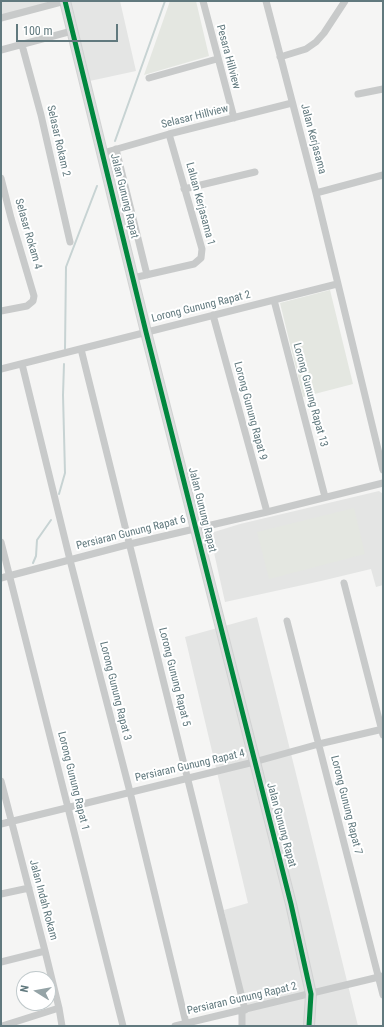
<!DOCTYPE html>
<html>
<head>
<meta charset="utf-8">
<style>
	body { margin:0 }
	#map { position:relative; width:384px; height:1027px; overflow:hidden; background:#f5f5f4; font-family:"Roboto Condensed",sans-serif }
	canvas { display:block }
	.frame { position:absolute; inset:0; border:2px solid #61797e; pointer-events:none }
	.north { position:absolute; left:16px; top:971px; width:40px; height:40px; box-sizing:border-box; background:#fff; border:1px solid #c0c9cb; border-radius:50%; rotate:281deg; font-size:11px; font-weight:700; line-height:16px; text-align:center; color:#61797e }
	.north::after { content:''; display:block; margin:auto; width:14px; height:18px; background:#95a4a7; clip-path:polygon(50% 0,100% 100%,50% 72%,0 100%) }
	.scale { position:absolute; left:16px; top:24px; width:102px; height:18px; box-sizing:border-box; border:2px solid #61797e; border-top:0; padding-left:5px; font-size:12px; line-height:14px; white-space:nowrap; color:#61797e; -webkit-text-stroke:3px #fff; paint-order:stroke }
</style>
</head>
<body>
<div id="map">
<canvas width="384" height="1027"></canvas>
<div class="frame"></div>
<div class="north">N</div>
<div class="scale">100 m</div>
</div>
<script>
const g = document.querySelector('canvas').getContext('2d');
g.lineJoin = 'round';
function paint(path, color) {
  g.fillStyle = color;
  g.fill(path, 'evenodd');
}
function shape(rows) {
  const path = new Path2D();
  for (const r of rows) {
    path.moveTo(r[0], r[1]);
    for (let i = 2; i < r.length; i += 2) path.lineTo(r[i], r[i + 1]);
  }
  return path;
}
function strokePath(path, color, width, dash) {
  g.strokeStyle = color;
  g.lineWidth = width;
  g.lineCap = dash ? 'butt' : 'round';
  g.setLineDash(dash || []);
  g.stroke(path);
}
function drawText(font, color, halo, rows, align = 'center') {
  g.font = font + ' "Roboto Condensed",sans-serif';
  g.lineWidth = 4;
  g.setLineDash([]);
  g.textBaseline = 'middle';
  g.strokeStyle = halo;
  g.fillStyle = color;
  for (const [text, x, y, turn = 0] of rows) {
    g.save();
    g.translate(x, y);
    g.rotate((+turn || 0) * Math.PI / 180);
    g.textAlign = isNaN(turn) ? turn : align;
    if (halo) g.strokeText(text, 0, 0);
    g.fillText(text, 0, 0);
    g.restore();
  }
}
paint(shape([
	[1,1,61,1,1,17],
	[65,1,120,1,136,71,85,82],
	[379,491,383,494,383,585,376,587,371,569,321,581,225,602,211,539,214,532,240,524],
	[257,617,306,814,358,1026,244,1026,244,1013,224,910,248,903,185,637]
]), '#e4e5e4');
paint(shape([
	[170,1,196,1,209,56,144,75],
	[330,290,353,384,303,397,280,303],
	[354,508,365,554,269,579,257,532]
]), '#e4e7e1');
strokePath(shape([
	[115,141,165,1],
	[65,349,66,267,97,186],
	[59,494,65,473,63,395,64,364],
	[33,563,36,556,37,540,51,520]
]), '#c7d3d3', 2);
const secondary = shape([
	[65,1,146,332,291,904,311,994,309,1026]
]);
strokePath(secondary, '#d1d2d2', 12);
strokePath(shape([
	[203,1,234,118],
	[266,1,316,193,383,470],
	[1,18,65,1],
	[22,45,41,115,70,242],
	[1,50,72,31],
	[280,57,306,49,316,42,324,33,345,1],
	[149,78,217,59],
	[358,94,383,89],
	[116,149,147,275],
	[103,153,169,134,292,103],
	[1,178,11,218,34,296,33,301,27,306,1,311],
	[184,189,255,172],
	[316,193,383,175],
	[133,278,194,264,201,258,202,249,169,134],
	[274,300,325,497],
	[213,315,267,512],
	[81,349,245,1010],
	[22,364,70,560,130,792,186,1023],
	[1,369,337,284],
	[1,542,123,1026],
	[1,578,130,544,267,512,383,483],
	[344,583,383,735],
	[287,621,383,995],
	[1,781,45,951,59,1008,62,1026],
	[1,824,254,762,319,744,383,729],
	[1,894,29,888],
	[1,962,45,951],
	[2,1026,59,1008],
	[175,1026,383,976],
	[242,1026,242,1010]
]), '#c8caca', 7);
strokePath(secondary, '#dddfdf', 10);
strokePath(shape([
	[65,1,146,332,291,904,311,994,309,1026]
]), '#00873e', 5);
drawText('11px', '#61797e', '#fff', [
	["Pesara Hillview",228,57,75],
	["Selasar Hillview",195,117,-14],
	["Jalan Kerjasama",313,139,75],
	["Selasar Rokam 2",58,141,77],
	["Jalan Gunung Rapat",124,196,76],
	["Laluan Kerjasama 1",200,204,75],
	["Selasar Rokam 4",28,234,74],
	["Lorong Gunung Rapat 2",201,307,-14],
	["Lorong Gunung Rapat 13",310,395,75],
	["Lorong Gunung Rapat 9",250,411,75],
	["Jalan Gunung Rapat",202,510,76],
	["Persiaran Gunung Rapat 6",131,533,-14],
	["Lorong Gunung Rapat 5",174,677,76],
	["Lorong Gunung Rapat 3",115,691,76],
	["Persiaran Gunung Rapat 4",190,766,-13],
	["Lorong Gunung Rapat 1",73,781,76],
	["Lorong Gunung Rapat 7",346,805,76],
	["Jalan Gunung Rapat",281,825,75],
	["Jalan Indah Rokam",43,900,75],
	["Persiaran Gunung Rapat 2",242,999,-13]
]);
</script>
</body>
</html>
